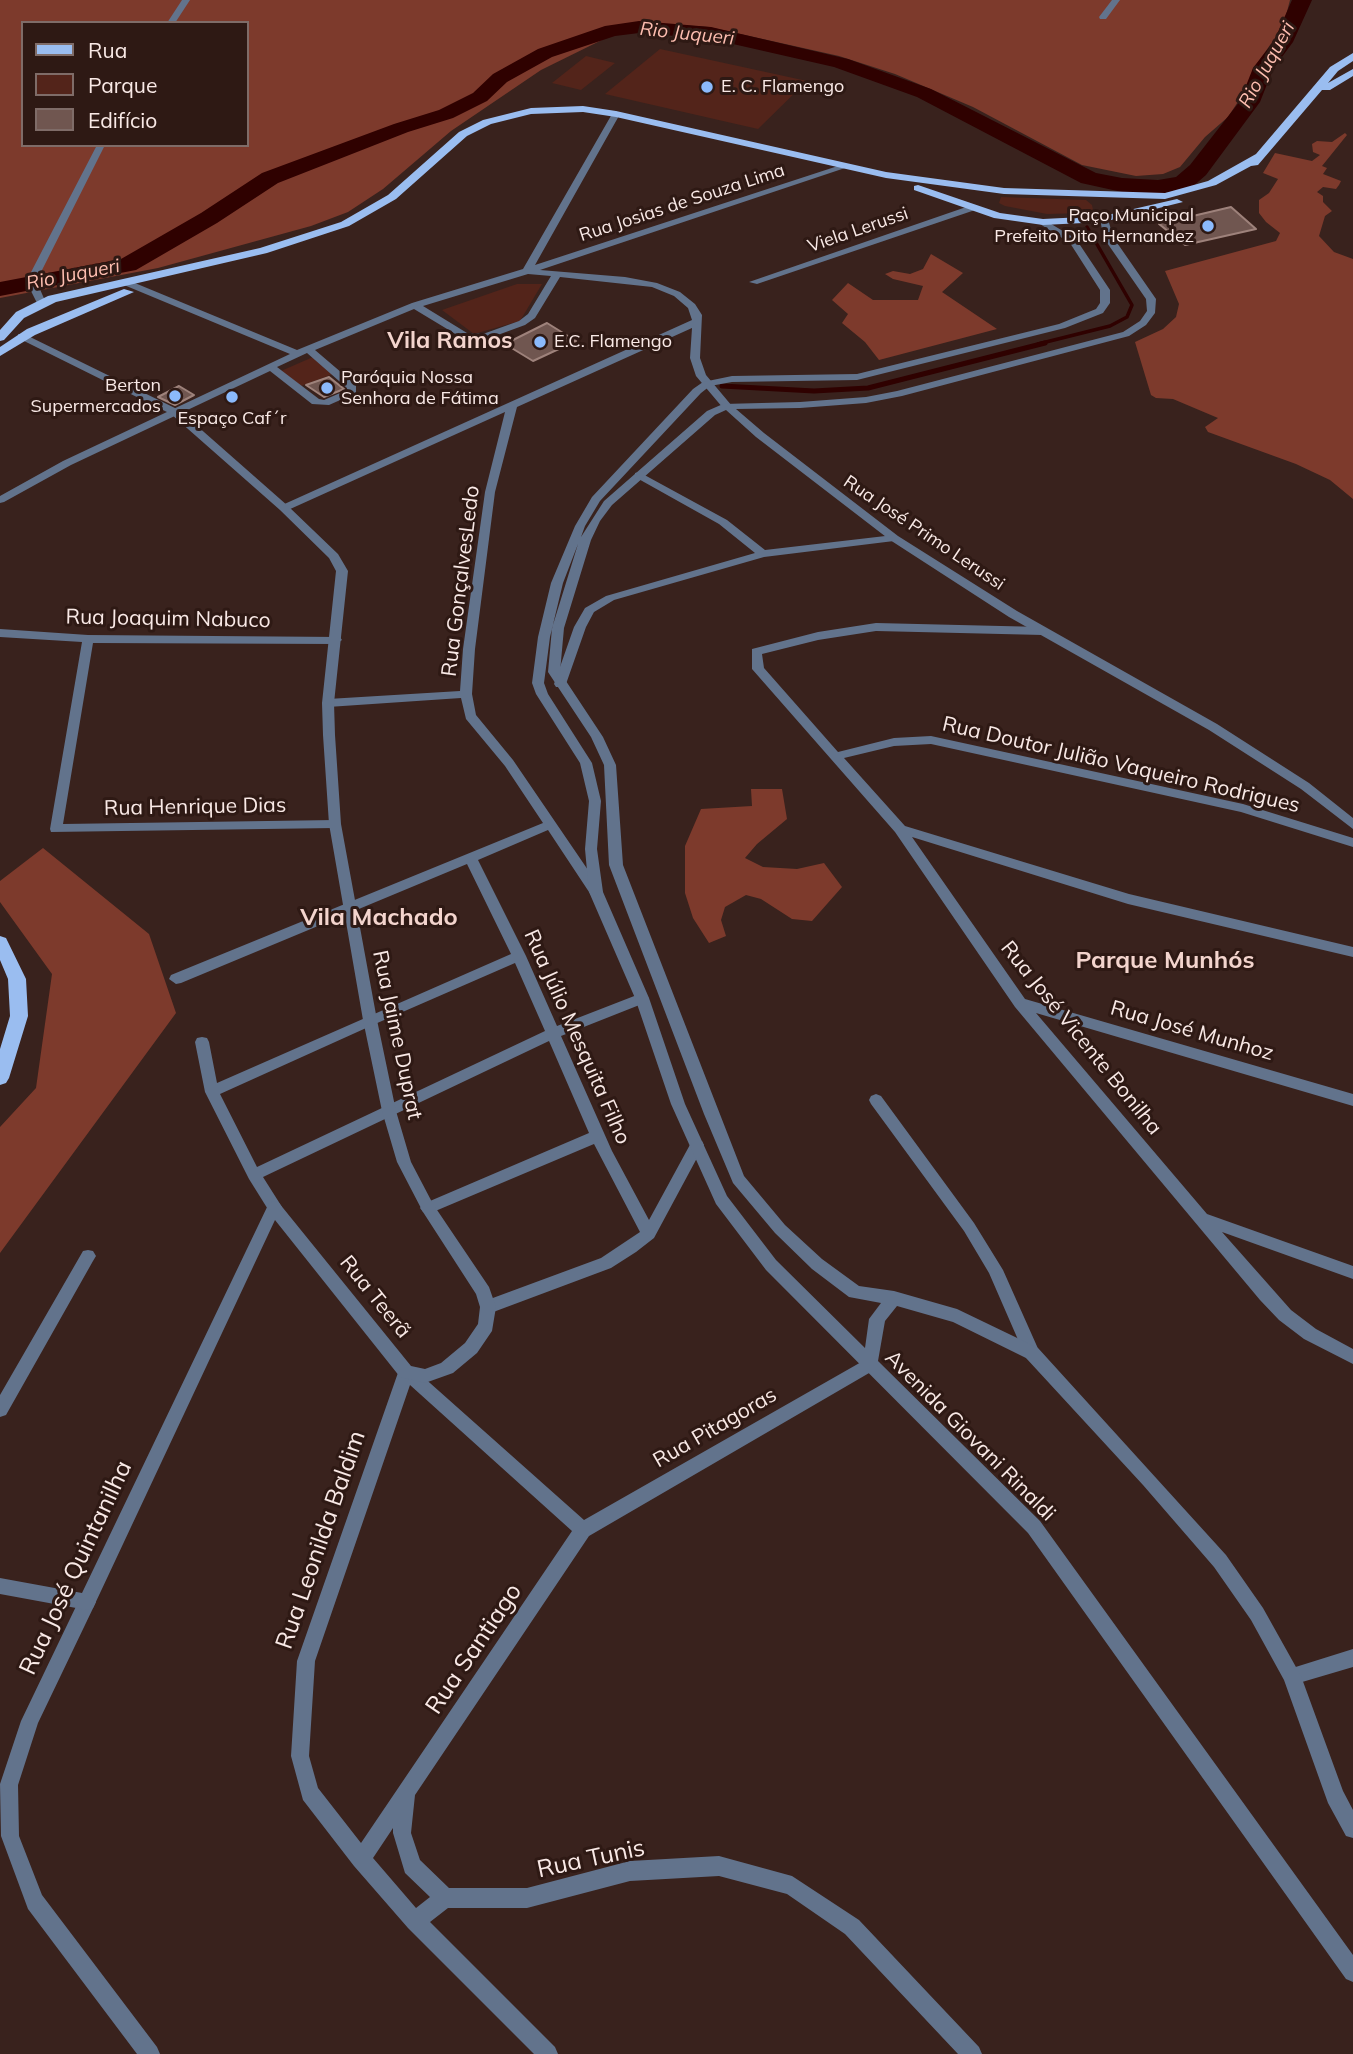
<!DOCTYPE html>
<html>
<head>
<meta charset="utf-8">
<style>
	body { margin:0 }
	#map { position:relative; width:1353px; height:2054px; overflow:hidden; background:#39221d; font-family:Mulish,sans-serif }
	canvas { display:block }
	.legend { position:absolute; left:21px; top:21px; width:228px; height:126px; box-sizing:border-box; background:#2e1914; border:2px solid #7f6c68; margin:0; padding:9px 12px; list-style:none; font-size:21px; color:#f9e9e6 }
	.legend li { display:flex; align-items:center; gap:14px; height:35px }
	.legend b { width:35px; border:2px solid #7f6c68 }
</style>
</head>
<body>
<div id="map">
<canvas width="1353" height="2054"></canvas>
<ul class="legend">
<li><b style="height:9px;background:#9abdf0"></b>Rua</li>
<li><b style="height:19px;background:#53241a"></b>Parque</li>
<li><b style="height:19px;background:#705650"></b>Edifício</li>
</ul>
</div>
<script>
const g = document.querySelector('canvas').getContext('2d');
g.lineJoin = 'round';
function paint(path, color) {
  g.fillStyle = color;
  g.fill(path, 'evenodd');
}
function shape(rows) {
  const path = new Path2D();
  for (const r of rows) {
    path.moveTo(r[0], r[1]);
    for (let i = 2; i < r.length; i += 2) path.lineTo(r[i], r[i + 1]);
  }
  return path;
}
function strokePath(path, color, width, dash) {
  g.strokeStyle = color;
  g.lineWidth = width;
  g.lineCap = dash ? 'butt' : 'round';
  g.setLineDash(dash || []);
  g.stroke(path);
}
function drawText(font, color, halo, rows, align = 'center') {
  g.font = font + ' Mulish,sans-serif';
  g.lineWidth = 6;
  g.setLineDash([]);
  g.textBaseline = 'middle';
  g.strokeStyle = halo;
  g.fillStyle = color;
  for (const [text, x, y, turn = 0] of rows) {
    g.save();
    g.translate(x, y);
    g.rotate((+turn || 0) * Math.PI / 180);
    g.textAlign = isNaN(turn) ? turn : align;
    if (halo) g.strokeText(text, 0, 0);
    g.fillText(text, 0, 0);
    g.restore();
  }
}
paint(shape([
	[660,49,807,81,758,129,605,94],
	[586,56,615,63,581,90,552,83],
	[1001,197,1086,200,1092,205,1093,210,1084,213,1047,214,1005,206,999,203],
	[517,284,542,284,520,321,474,334,442,310],
	[313,357,333,374,301,386,281,371]
]), '#53241a');
paint(shape([
	[0,0,1290,0,1283,27,1255,66,1245,91,1228,117,1205,137,1180,167,1163,174,1136,176,1082,165,973,107,895,74,839,56,709,27,651,23,614,34,541,70,451,131,383,189,348,212,311,226,158,268,0,298],
	[23,23,247,23,247,145,23,145],
	[1345,133,1347,135,1322,166,1327,168,1323,174,1341,181,1339,185,1336,189,1323,187,1317,192,1323,196,1323,202,1332,211,1325,216,1319,236,1334,252,1353,259,1353,499,1330,480,1296,464,1208,432,1205,427,1218,418,1173,399,1156,398,1151,395,1135,342,1163,329,1176,317,1179,304,1165,271,1276,241,1280,233,1266,222,1259,213,1259,200,1269,193,1278,179,1263,173,1275,153,1312,161,1320,155,1313,152,1312,144,1317,141,1332,142],
	[931,254,963,273,942,292,997,329,879,360,865,342,842,323,848,314,832,300,848,283,873,300,918,300,923,286,893,279,885,274,893,271,910,274,923,269],
	[751,789,782,789,787,819,757,844,745,858,763,867,797,869,824,863,842,887,812,921,792,919,761,899,746,895,725,907,721,920,726,936,709,943,693,918,685,893,685,846,701,809,752,806],
	[43,848,149,934,176,1013,0,1253,0,1127,36,1088,52,974,0,902,0,881]
]), '#7d3a2c');
strokePath(shape([
	[1038,344,1110,326,1127,317,1132,305,1087,227]
]), '#2f0100', 3.5);
strokePath(shape([
	[722,386,814,391,868,388,1045,343]
]), '#2f0100', 5);
paint(shape([
	[1292,0,1312,0,1293,42,1273,69,1260,102,1206,175,1191,188,1183,190,1158,194,1122,192,1081,183,917,97,834,67,711,39,639,33,615,36,552,57,507,82,487,101,453,118,408,132,278,183,217,223,136,270,0,296,0,282,121,259,201,213,262,173,394,124,439,110,473,93,493,74,538,49,605,26,639,21,711,27,848,59,931,89,1096,173,1122,178,1158,180,1176,177,1190,165,1240,101,1253,68,1274,41,1292,0]
]), '#2f0100');
const building = shape([
	[1231,207,1256,229,1185,245,1159,224,1231,207],
	[547,323,576,341,533,361,505,344,547,323],
	[329,377,344,389,324,397,306,385,329,377],
	[179,386,194,395,175,405,158,397,179,386]
]);
paint(building, '#705650');
strokePath(building, '#9e827b', 2);
paint(shape([
	[182,0,190,0,175,23,167,23,182,0],
	[1112,0,1120,0,1106,19,1100,19,1099,17,1112,0],
	[616,111,620,114,535,265,844,164,851,166,540,270,625,277,657,283,680,292,695,304,702,315,700,358,706,375,732,406,723,408,696,376,690,358,692,328,517,407,495,492,475,649,472,694,476,715,513,760,603,892,601,895,591,895,548,830,478,860,526,956,557,1026,642,993,649,998,647,1002,561,1036,612,1151,649,1220,692,1141,702,1141,704,1145,654,1238,636,1252,611,1268,488,1314,482,1312,480,1307,482,1302,601,1258,640,1232,594,1144,433,1212,428,1214,423,1212,420,1208,423,1204,589,1133,549,1041,263,1177,282,1207,279,1211,274,1213,269,1211,249,1179,205,1092,195,1042,197,1038,202,1037,207,1038,209,1042,217,1083,511,954,467,864,181,983,176,984,169,979,171,975,543,823,505,766,466,719,461,698,328,707,322,703,328,699,460,691,463,649,485,492,505,412,288,510,280,510,280,506,692,320,688,308,674,296,652,287,560,277,535,318,525,325,484,340,462,338,414,309,315,350,356,385,356,393,329,405,312,404,270,371,71,465,4,502,0,503,0,496,63,461,290,354,124,285,124,281,130,281,297,350,412,303,523,269,612,114,616,111],
	[528,274,551,276,528,314,519,321,483,334,467,333,423,306,528,274],
	[307,353,347,388,347,390,324,400,319,399,277,367,307,353],
	[515,963,545,1031,257,1167,220,1094,375,1024,515,963],
	[97,145,105,145,39,276,39,287,46,303,38,305,29,287,29,276,97,145],
	[972,205,976,208,975,210,757,284,749,282,972,205],
	[639,472,727,520,765,550,894,535,899,538,894,541,764,557,614,600,594,612,586,627,566,684,564,687,556,687,554,684,574,627,585,608,606,596,755,553,719,524,635,477,635,473,639,472],
	[876,623,1043,627,1049,631,1043,635,876,631,818,640,762,654,764,668,838,752,894,738,931,736,1243,804,1353,838,1353,847,1241,812,931,744,894,746,844,758,905,826,1129,894,1353,947,1353,957,1128,904,912,837,1025,999,1353,1094,1353,1106,1036,1013,1207,1214,1353,1266,1353,1279,1222,1232,1291,1310,1316,1329,1353,1349,1353,1364,1304,1339,1279,1320,1260,1300,1015,1007,895,832,752,669,752,649,818,632,876,623],
	[0,629,88,635,340,637,342,640,336,644,93,643,63,824,335,820,341,824,335,828,51,832,50,829,82,642,0,637,0,629],
	[876,1094,881,1096,974,1223,1003,1270,1040,1353,1038,1358,1032,1360,1026,1358,989,1273,964,1231,871,1104,869,1100,871,1096,876,1094],
	[88,1250,93,1251,96,1256,93,1261,6,1415,0,1417,0,1395,83,1251,88,1250],
	[870,1357,876,1359,878,1364,876,1369,589,1536,415,1795,411,1833,420,1860,449,1888,527,1888,630,1861,719,1856,792,1876,859,1920,979,2047,982,2054,958,2054,845,1934,787,1894,719,1876,630,1881,527,1908,448,1908,430,1922,555,2047,558,2054,534,2054,408,1928,354,1866,303,1800,291,1756,297,1661,400,1367,406,1365,412,1367,584,1520,870,1357],
	[410,1385,572,1531,361,1843,318,1788,309,1756,315,1661,410,1385],
	[393,1828,393,1833,405,1873,430,1897,416,1908,373,1858,393,1828],
	[87,1594,93,1596,96,1602,38,1723,18,1785,19,1836,42,1895,157,2047,160,2054,137,2054,28,1909,1,1836,0,1784,21,1721,81,1596,87,1594],
	[1353,1649,1353,1667,1292,1685,1286,1682,1283,1676,1286,1670,1353,1649]
]), '#62738c');
paint(shape([
	[1100,217,1108,219,1113,237,1156,299,1155,313,1146,325,1129,336,902,396,866,403,800,408,736,409,764,433,898,536,1017,611,1217,724,1309,783,1353,818,1353,829,1301,789,1209,730,1009,617,890,540,756,437,726,410,715,415,612,505,600,521,591,540,564,628,560,672,603,737,616,765,623,865,744,1176,785,1225,822,1259,859,1286,894,1291,957,1309,1038,1348,1226,1555,1263,1608,1301,1676,1343,1791,1353,1810,1353,1838,1346,1836,1328,1803,1284,1680,1251,1620,1214,1567,1143,1485,1026,1358,953,1322,897,1306,885,1321,878,1361,1040,1521,1353,1955,1353,1982,1346,1979,1028,1533,766,1270,716,1204,671,1104,635,998,589,892,585,849,589,801,580,763,536,694,532,683,538,637,551,583,575,526,592,497,693,389,703,382,732,376,857,374,1059,324,1096,309,1100,303,1100,290,1070,243,1040,224,1040,220,1043,219,1076,239,1110,290,1110,303,1103,313,1065,328,857,380,732,382,710,386,701,393,600,501,585,526,581,537,604,501,707,411,723,404,800,402,866,397,897,391,1123,332,1140,321,1147,311,1146,299,1103,237,1100,217],
	[578,544,552,628,548,672,591,737,604,765,609,865,704,1114,733,1183,775,1233,812,1269,849,1297,881,1303,869,1319,865,1348,776,1260,727,1196,685,1104,649,998,603,892,597,849,601,801,592,763,548,694,544,683,550,637,563,583,578,544],
	[18,334,24,334,179,410,288,506,338,554,348,571,334,703,335,735,341,824,377,1020,396,1111,411,1162,433,1204,489,1287,496,1307,492,1331,477,1353,453,1373,425,1383,400,1377,275,1220,93,1608,87,1610,0,1594,0,1578,82,1593,269,1203,274,1201,279,1203,411,1366,425,1369,441,1363,465,1343,478,1324,480,1307,476,1294,423,1212,397,1162,382,1111,363,1020,329,824,323,735,322,703,336,571,329,558,280,510,171,414,18,338,18,334]
]), '#62738c');
paint(shape([
	[1353,53,1353,61,1338,71,1328,83,1353,69,1353,76,1330,90,1322,90,1258,165,1251,166,1216,185,1165,199,1004,194,886,178,616,117,583,112,531,114,491,124,467,136,396,199,349,226,267,253,56,302,24,318,4,340,0,341,0,330,16,312,48,296,260,248,341,222,388,195,459,132,483,120,531,108,583,106,616,111,886,172,1004,188,1165,193,1208,181,1256,154,1330,67,1353,53],
	[918,185,1000,213,1043,219,1103,216,1177,199,1183,202,1103,222,1043,225,994,218,914,190,914,186,918,185],
	[124,289,134,292,35,335,0,356,0,347,27,329,124,289],
	[0,936,6,938,26,979,28,1016,9,1078,6,1083,0,1085,0,1049,10,1016,8,979,0,960,0,936]
]), '#9abdf0');
for (const [x, y, r, color] of [
	[707,87,7,"#8bbafc"],
	[1208,226,7,"#8bbafc"],
	[540,342,7,"#8bbafc"],
	[327,388,7,"#8bbafc"],
	[175,396,7,"#8bbafc"],
	[232,397,7,"#8bbafc"]
]) {
  const dot = new Path2D();
  dot.arc(x, y, r, 0, 2 * Math.PI);
  g.fillStyle = color;
  g.fill(dot);
  strokePath(dot, '#2e1914', 2.5);
}
drawText('18px', '#f9e9e6', '#2e1914', [
	["E. C. Flamengo",721,87],
	["Paço Municipal",1194,216,"right"],
	["Prefeito Dito Hernandez",1194,237,"right"],
	["E.C. Flamengo",554,342],
	["Paróquia Nossa",341,378],
	["Senhora de Fátima",341,399],
	["Berton",161,386,"right"],
	["Supermercados",161,407,"right"],
	["Espaço Caf´r",232,419,"center"]
], 'left');
drawText('18px', '#f9e9e6', '#2e1914', [
	["Rua Josias de Souza Lima",682,203,-18],
	["Viela Lerussi",858,230,-19],
	["Rua José Primo Lerussi",924,533,34]
]);
drawText('italic 19px', '#febeb0', '#2e1914', [
	["Rio Juqueri",687,34,6],
	["Rio Juqueri",1267,65,-61],
	["Rio Juqueri",73,275,-11]
]);
drawText('21px', '#f9e9e6', '#2e1914', [
	["Rua GonçalvesLedo",461,581,-83],
	["Rua Joaquim Nabuco",168,619,1],
	["Rua Doutor Julião Vaqueiro Rodrigues",1121,765,13],
	["Rua Henrique Dias",195,807,-1],
	["Rua José Munhoz",1192,1031,16],
	["Rua Jaime Duprat",397,1035,78],
	["Rua Júlio Mesquita Filho",577,1037,66],
	["Rua José Vicente Bonilha",1081,1038,51],
	["Rua Teerã",375,1297,51],
	["Rua Pitagoras",715,1428,-30],
	["Avenida Giovani Rinaldi",970,1436,45]
]);
drawText('bold 23px', '#f3d4cd', '#2e1914', [
	["Vila Ramos",450,341]
]);
drawText('bold 24px', '#f3d4cd', '#2e1914', [
	["Vila Machado",379,918],
	["Parque Munhós",1165,961]
]);
drawText('24px', '#f9e9e6', '#2e1914', [
	["Rua Leonilda Baldim",321,1540,-71],
	["Rua José Quintanilha",76,1568,-65],
	["Rua Santiago",474,1649,-56],
	["Rua Tunis",591,1859,-12]
]);
</script>
</body>
</html>
